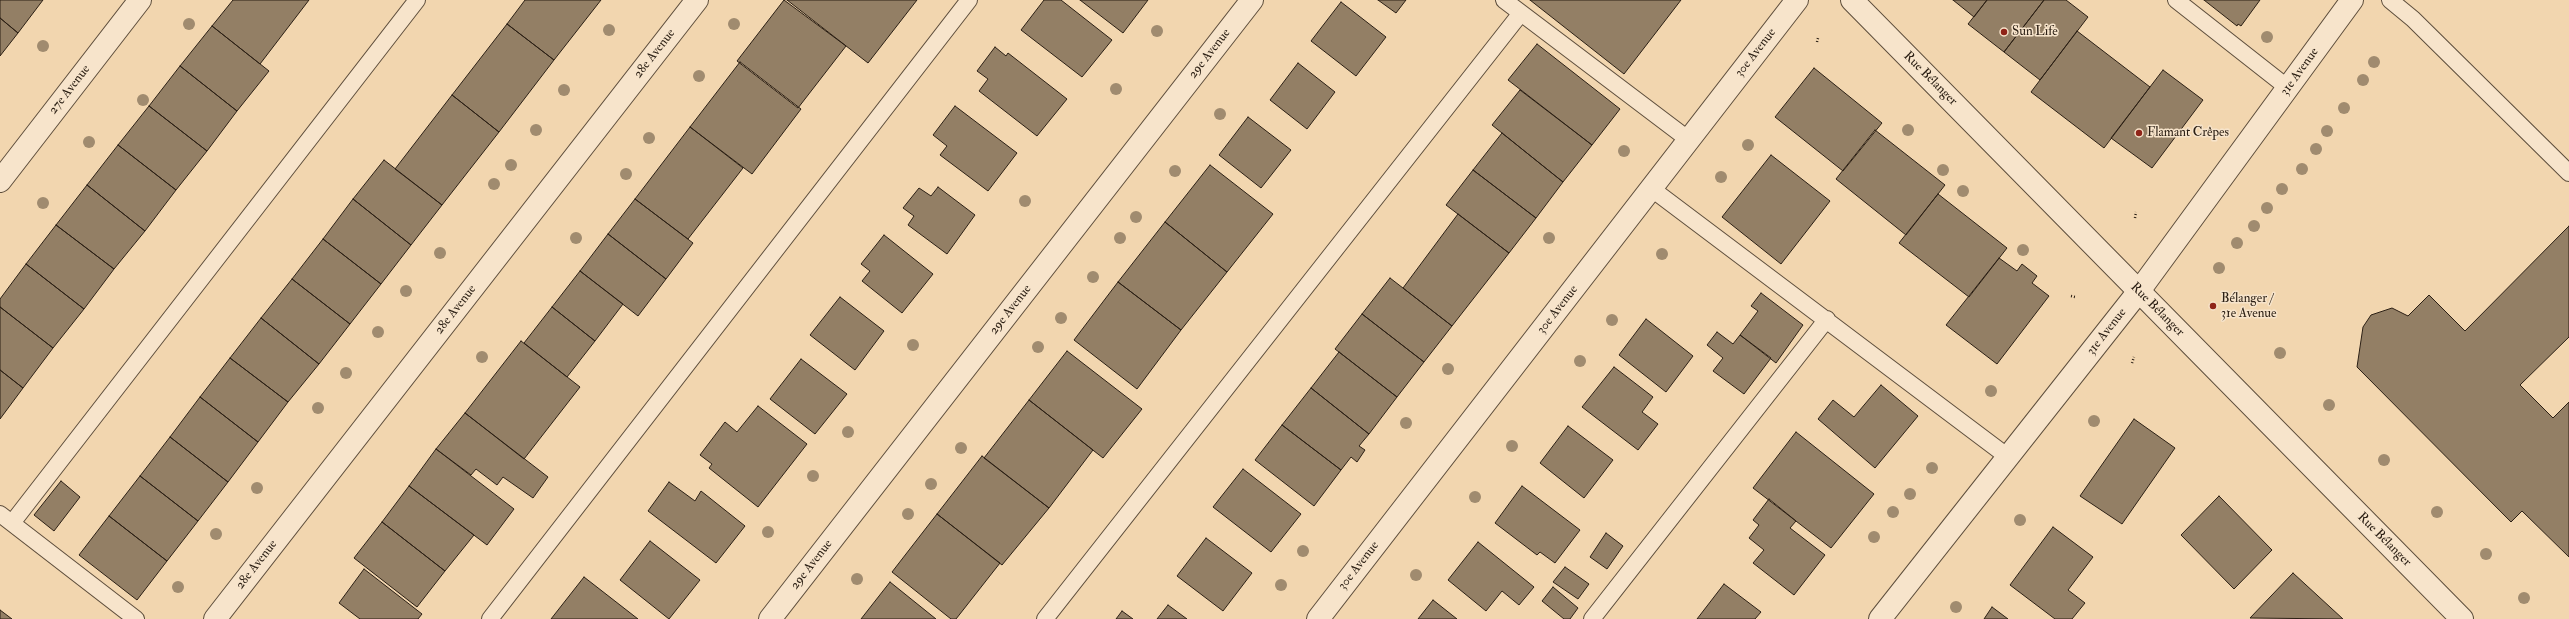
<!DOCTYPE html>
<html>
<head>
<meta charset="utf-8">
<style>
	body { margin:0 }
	canvas { display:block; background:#f2d6af }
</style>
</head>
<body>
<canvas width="2569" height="619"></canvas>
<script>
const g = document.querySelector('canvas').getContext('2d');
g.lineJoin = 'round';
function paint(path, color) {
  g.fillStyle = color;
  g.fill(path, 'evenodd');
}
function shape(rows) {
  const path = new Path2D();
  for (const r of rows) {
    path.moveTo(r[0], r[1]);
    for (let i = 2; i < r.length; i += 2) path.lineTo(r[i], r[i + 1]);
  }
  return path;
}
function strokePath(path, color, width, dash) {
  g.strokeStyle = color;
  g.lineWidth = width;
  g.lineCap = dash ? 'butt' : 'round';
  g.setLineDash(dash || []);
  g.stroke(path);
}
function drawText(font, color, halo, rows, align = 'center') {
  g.font = font + ' "IM FELL Double Pica",serif';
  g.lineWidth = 3;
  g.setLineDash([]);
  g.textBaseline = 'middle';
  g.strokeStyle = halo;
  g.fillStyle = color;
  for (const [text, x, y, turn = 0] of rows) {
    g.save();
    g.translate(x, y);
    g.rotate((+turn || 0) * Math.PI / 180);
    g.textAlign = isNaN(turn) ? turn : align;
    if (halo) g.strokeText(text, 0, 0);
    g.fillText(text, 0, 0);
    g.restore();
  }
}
const building = shape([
	[0,0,43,0,18,33,0,18,0,0],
	[233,0,309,0,260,64,212,26,233,0],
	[525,0,601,0,554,60,507,24,525,0],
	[784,0,846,46,798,108,737,61,784,0],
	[787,0,917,0,868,63,787,0],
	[1044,0,1061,0,1112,40,1082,77,1021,30,1044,0],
	[1080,0,1148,0,1123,33,1080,0],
	[1378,0,1406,0,1396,13,1378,0],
	[1530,0,1681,0,1624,74,1530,0],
	[1953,0,1987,0,1974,17,1953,0],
	[1987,0,2044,0,2004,52,1968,24,1987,0],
	[2044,0,2066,0,2088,17,2040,80,2004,52,2044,0],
	[2204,0,2260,0,2241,26,2238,24,2237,26,2204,0],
	[1341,2,1386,37,1356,76,1311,41,1341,2],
	[0,18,18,33,0,56,0,18],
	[507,24,554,60,499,132,452,95,507,24],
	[212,26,269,71,237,111,180,66,212,26],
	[2077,31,2150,87,2104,148,2031,92,2077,31],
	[1537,44,1620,109,1592,145,1508,80,1537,44],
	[995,47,1006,56,1008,53,1067,99,1037,136,979,91,988,79,977,71,995,47],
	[740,62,801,109,752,174,690,127,740,62],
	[1298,63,1335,92,1307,129,1270,100,1298,63],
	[180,66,237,111,207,151,149,106,180,66],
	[1814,68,1882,123,1843,171,1775,117,1814,68],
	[2163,70,2203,100,2152,168,2111,138,2163,70],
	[1520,90,1592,145,1563,182,1492,125,1520,90],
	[452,95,499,132,442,205,395,169,452,95],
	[149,106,207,151,176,190,118,145,149,106],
	[955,106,1017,153,988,191,940,155,947,146,933,135,955,106],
	[1248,117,1291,150,1261,188,1219,155,1248,117],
	[690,127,743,168,688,239,635,199,690,127],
	[1875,130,1945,185,1906,235,1836,179,1875,130],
	[1502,133,1563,182,1536,218,1473,170,1502,133],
	[118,145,176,190,145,231,87,185,118,145],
	[1771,155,1830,201,1781,264,1722,217,1771,155],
	[384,160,442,205,411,245,353,199,384,160],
	[1210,165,1273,214,1227,272,1165,222,1210,165],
	[1473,170,1536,218,1509,253,1446,205,1473,170],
	[87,185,145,231,114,269,56,225,87,185],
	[938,187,975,215,947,254,908,225,914,216,903,208,919,188,931,196,938,187],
	[1938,194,2007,248,1969,297,1899,243,1938,194],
	[353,199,411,245,381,284,323,239,353,199],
	[635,199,693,243,666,279,608,234,635,199],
	[1458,214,1509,253,1452,326,1403,288,1458,214],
	[1165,222,1227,272,1181,330,1118,282,1165,222],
	[56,225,114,269,84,309,26,264,56,225],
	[2569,226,2569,337,2520,385,2553,418,2569,402,2569,557,2522,511,2511,522,2357,367,2363,327,2371,315,2392,308,2408,316,2429,295,2465,331,2569,226],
	[608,234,666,279,638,316,580,271,608,234],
	[884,235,933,274,902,313,862,281,870,271,861,264,884,235],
	[323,239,381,284,350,324,292,279,323,239],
	[1999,258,2017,271,2022,264,2037,276,2032,283,2049,296,1997,364,1946,325,1999,258],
	[26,264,84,309,53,348,0,307,0,299,26,264],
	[580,271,623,304,595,341,552,307,580,271],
	[1390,278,1452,326,1424,362,1362,314,1390,278],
	[292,279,350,324,319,364,261,318,292,279],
	[1118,282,1181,330,1137,389,1074,340,1118,282],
	[1761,293,1803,325,1776,363,1740,335,1758,311,1751,306,1761,293],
	[840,297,884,331,855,370,810,335,840,297],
	[0,307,53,348,23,388,0,370,0,307],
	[552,307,595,341,567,377,524,343,552,307],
	[1362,314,1424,362,1397,397,1335,349,1362,314],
	[261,318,319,364,288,402,230,358,261,318],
	[1646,319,1693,356,1666,392,1619,355,1646,319],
	[1717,332,1733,344,1740,335,1771,358,1744,394,1713,371,1723,358,1707,345,1717,332],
	[521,341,580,387,524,459,465,413,521,341],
	[1067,351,1142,409,1103,458,1029,400,1067,351],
	[1339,352,1397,397,1369,434,1311,388,1339,352],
	[230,358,288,402,258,442,200,397,230,358],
	[801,359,847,394,815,434,770,399,801,359],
	[1614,367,1653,397,1642,412,1658,424,1638,450,1582,407,1614,367],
	[0,370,23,388,0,419,0,370],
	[1881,385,1918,416,1875,468,1818,419,1833,400,1854,417,1881,385],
	[1311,388,1369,434,1359,446,1365,450,1357,462,1351,457,1341,470,1282,425,1311,388],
	[200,397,258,442,228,482,170,437,200,397],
	[1029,400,1093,450,1049,508,984,458,1029,400],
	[758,406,807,444,758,507,709,468,712,464,700,455,725,422,737,432,758,406],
	[465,413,548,477,533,498,503,477,497,485,476,469,471,475,436,449,465,413],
	[2134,419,2175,448,2122,524,2080,496,2134,419],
	[1282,425,1341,470,1314,506,1255,460,1282,425],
	[1568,426,1613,460,1584,498,1540,463,1568,426],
	[1796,432,1874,494,1831,548,1753,488,1796,432],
	[170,437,228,482,198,521,140,476,170,437],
	[436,449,514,509,487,545,409,486,436,449],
	[982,456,1049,508,1002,565,937,514,982,456],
	[1243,469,1301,514,1271,552,1213,507,1243,469],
	[140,476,198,521,167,561,109,516,140,476],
	[61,481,80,497,54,531,34,515,61,481],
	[669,482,695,501,701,491,745,526,716,563,648,511,669,482],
	[409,486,474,535,445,571,382,522,409,486],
	[1522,486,1580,530,1555,563,1540,552,1537,555,1495,523,1522,486],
	[2219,496,2272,550,2234,589,2181,535,2219,496],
	[1769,499,1796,521,1790,528,1825,555,1794,595,1753,563,1764,550,1749,538,1759,525,1753,520,1769,499],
	[937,514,1000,563,956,619,951,619,892,572,937,514],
	[109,516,167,561,137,600,79,555,109,516],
	[382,522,445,571,417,607,354,558,382,522],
	[2053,527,2093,557,2068,590,2085,603,2072,619,2055,619,2010,585,2053,527],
	[1606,533,1623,546,1607,569,1590,557,1606,533],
	[1206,538,1252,573,1223,611,1177,576,1206,538],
	[650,541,700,580,669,619,620,580,650,541],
	[1478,542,1534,587,1519,605,1502,591,1486,611,1448,580,1478,542],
	[1565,567,1589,584,1578,599,1553,582,1565,567],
	[364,569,422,614,418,619,360,619,339,603,364,569],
	[2293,573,2343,619,2250,618,2293,573],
	[584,577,638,619,551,619,584,577],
	[890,582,936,619,861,619,890,582],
	[1724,584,1761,612,1755,619,1697,619,1724,584],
	[1553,587,1578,608,1570,619,1564,619,1542,601,1553,587],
	[1433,600,1457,619,1418,619,1433,600],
	[1168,605,1187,619,1157,619,1168,605],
	[1992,607,2008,619,1984,619,1992,607],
	[0,610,12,619,0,619,0,610],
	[1122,611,1133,619,1116,619,1122,611]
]);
paint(building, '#937f65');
strokePath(building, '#2c2015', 1);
const service = shape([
	[1504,0,1689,140],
	[2176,0,2288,88],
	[2390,0,2413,19,2569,173],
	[1652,189,2008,457],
	[0,514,136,619],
	[12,523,417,0],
	[490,619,969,0],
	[1045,619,1521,13],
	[1592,619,1827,319]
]);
const minor = shape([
	[0,181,140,0],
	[215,619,697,0],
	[770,619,1252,0],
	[1318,619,1797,0],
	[1880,619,2139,291,2352,0]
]);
const tertiary = shape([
	[1852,0,2462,619]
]);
strokePath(service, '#5e4e3c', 18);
strokePath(minor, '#5e4e3c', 24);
strokePath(tertiary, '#5e4e3c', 24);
strokePath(shape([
	[1817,42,1818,38],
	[2135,218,2136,212],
	[2071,296,2075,297],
	[2132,363,2134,357]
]), '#2c2015', 2.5, [1, 2]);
strokePath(service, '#f7e4cb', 16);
strokePath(minor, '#f7e4cb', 22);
strokePath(tertiary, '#f7e4cb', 22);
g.fillStyle = '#a08b6f';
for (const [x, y] of [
	[189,24],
	[734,24],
	[609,30],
	[1157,31],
	[2267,37],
	[43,46],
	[2374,62],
	[699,76],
	[2363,80],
	[1116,89],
	[564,90],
	[143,100],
	[2344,108],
	[1220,114],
	[536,130],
	[1908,130],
	[2327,131],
	[649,138],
	[89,142],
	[1748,145],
	[2316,149],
	[1624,151],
	[511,165],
	[2302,169],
	[1943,170],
	[1175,171],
	[626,174],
	[1721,177],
	[494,184],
	[2282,189],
	[1963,191],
	[1025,201],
	[43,203],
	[2267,208],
	[1136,217],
	[2254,226],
	[576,238],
	[1120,238],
	[1549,238],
	[2237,243],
	[2023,250],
	[440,253],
	[1662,254],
	[2219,268],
	[1093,277],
	[406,291],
	[1061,318],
	[1612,320],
	[378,332],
	[913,345],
	[1038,347],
	[2280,353],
	[482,357],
	[1580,361],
	[1448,369],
	[346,373],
	[1991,391],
	[2329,405],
	[318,408],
	[2094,421],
	[1406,423],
	[848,432],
	[1512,446],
	[961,448],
	[2384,460],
	[1932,468],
	[813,476],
	[931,484],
	[257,488],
	[1910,494],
	[1475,497],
	[1893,512],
	[2437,512],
	[908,514],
	[2020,520],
	[768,532],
	[216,534],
	[1874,537],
	[1303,551],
	[2486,554],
	[1416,575],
	[857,579],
	[1281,585],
	[178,587],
	[2524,598],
	[1956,607]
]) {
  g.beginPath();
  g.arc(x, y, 6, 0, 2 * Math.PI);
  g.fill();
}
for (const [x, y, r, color] of [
	[2004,32,4,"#8f2418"],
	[2139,133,4,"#8f2418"],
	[2213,306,4,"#8f2418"]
]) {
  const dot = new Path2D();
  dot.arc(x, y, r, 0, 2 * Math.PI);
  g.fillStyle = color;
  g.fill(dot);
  strokePath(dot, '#f7e4cb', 1.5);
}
drawText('13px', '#2c2015', '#f7e4cb', [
	["Sun Life",2012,32],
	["Flamant Crêpes",2147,133],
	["Bélanger /",2221,299],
	["31e Avenue",2221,314]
], 'left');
drawText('13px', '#2c2015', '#f7e4cb', [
	["30e Avenue",1756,53,-52],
	["28e Avenue",655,54,-52],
	["29e Avenue",1210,54,-52],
	["31e Avenue",2300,72,-54],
	["Rue Bélanger",1930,79,45],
	["27e Avenue",70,90,-52],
	["28e Avenue",456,310,-52],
	["29e Avenue",1011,310,-52],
	["30e Avenue",1558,310,-52],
	["Rue Bélanger",2157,310,45],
	["31e Avenue",2107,332,-52],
	["Rue Bélanger",2384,540,45],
	["28e Avenue",257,565,-52],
	["29e Avenue",812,565,-52],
	["30e Avenue",1359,566,-52]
]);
</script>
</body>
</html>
